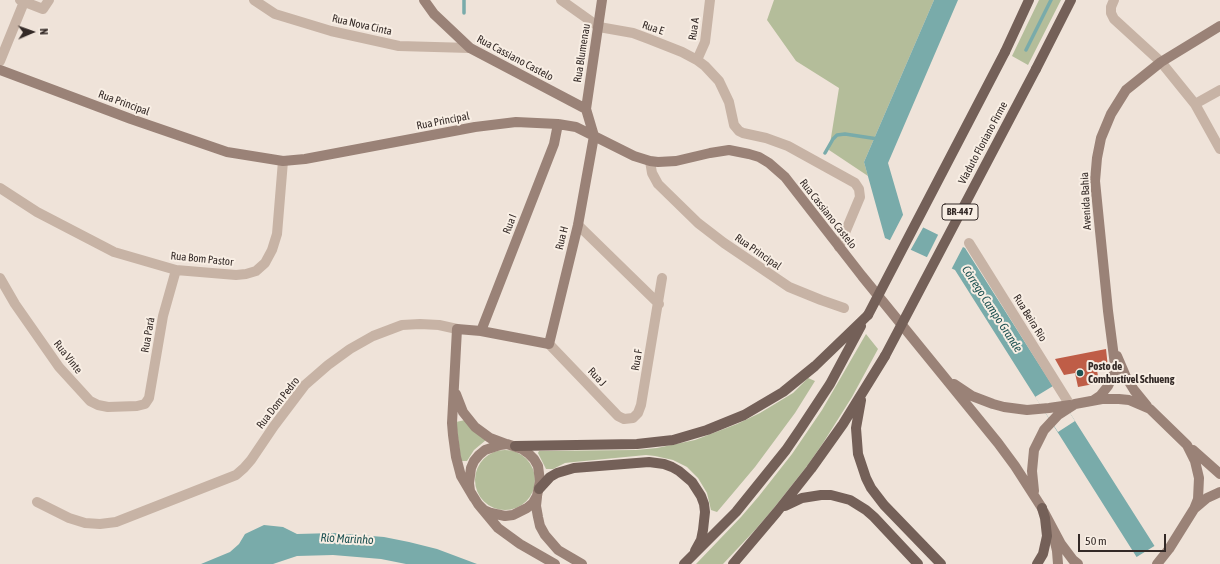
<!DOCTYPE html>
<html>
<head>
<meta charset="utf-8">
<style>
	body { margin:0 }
	#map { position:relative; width:1220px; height:564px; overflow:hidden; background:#efe3d9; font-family:"Asap Condensed",sans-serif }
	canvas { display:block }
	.north { position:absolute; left:12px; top:12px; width:40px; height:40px; -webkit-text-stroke:3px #f8eee4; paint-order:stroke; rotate:88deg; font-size:11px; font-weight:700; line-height:16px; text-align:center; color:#332926 }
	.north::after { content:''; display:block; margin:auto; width:14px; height:18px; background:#332926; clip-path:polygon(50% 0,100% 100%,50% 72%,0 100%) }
	.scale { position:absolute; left:1078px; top:534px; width:88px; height:18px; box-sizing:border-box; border:2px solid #332926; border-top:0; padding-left:5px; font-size:12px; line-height:14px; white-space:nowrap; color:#332926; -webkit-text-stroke:3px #f8eee4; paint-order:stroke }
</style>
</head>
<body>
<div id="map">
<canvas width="1220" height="564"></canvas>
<div class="north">N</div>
<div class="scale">50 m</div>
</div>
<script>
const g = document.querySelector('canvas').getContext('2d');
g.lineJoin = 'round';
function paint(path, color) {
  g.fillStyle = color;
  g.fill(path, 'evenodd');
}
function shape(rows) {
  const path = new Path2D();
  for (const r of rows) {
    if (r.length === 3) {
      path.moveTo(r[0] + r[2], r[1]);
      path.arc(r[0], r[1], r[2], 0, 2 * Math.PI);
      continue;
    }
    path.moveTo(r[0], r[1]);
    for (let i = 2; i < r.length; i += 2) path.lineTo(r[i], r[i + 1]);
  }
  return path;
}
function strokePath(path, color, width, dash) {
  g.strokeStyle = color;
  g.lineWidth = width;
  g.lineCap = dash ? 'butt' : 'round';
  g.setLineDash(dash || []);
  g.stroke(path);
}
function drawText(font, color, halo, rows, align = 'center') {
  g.font = font + ' "Asap Condensed",sans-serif';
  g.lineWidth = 4;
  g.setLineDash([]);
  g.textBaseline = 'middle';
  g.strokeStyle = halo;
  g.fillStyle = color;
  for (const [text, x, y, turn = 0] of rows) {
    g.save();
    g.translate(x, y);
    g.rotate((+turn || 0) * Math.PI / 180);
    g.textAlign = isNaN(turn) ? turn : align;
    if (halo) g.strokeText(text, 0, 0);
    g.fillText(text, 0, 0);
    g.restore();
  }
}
paint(shape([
	[774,0,934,0,864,162,868,176,829,150,839,88,796,61,767,20],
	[1039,0,1061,0,1028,65,1012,56],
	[866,334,878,349,852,397,823,443,807,466,773,509,755,530,723,564,696,564,741,517,759,496,792,454,822,410],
	[808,378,815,381,795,413,755,467,717,512,711,510,707,493,698,478,687,467,673,460,655,456,646,455,574,462,565,463,553,469,546,469,538,453,539,451,636,450,657,448,695,440,737,424,760,413,793,393],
	[465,420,486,440,474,450,467,461,461,461,456,422],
	[505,480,30]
]), '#b4bd9a');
paint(shape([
	[934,0,958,0,888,163,904,218,965,248,1166,564,1141,564,955,270,885,238,864,162],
	[264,525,283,527,297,534,334,533,384,537,409,542,437,549,477,564,406,564,381,559,333,555,297,556,273,564,201,564,230,552,239,544,245,534]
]), '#79abaa');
paint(shape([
	[904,213,905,217,924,226,910,251,889,242],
	[939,233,964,245,951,270,926,259],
	[1053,386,1075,421,1058,432,1035,397],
	[1156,545,1168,564,1139,564,1135,558]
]), '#efe3d9');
strokePath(shape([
	[464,0,464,13],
	[1026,50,1051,0],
	[825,153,833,139,837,135,845,134,878,139]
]), '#79abaa', 3.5);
paint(shape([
	[1106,349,1108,368,1097,370,1099,383,1078,387,1075,373,1064,375,1055,359]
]), '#bf5d47');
strokePath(shape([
	[20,0,43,9,49,0],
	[254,0,275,14,331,31,399,46,470,48],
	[561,0,599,27,633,33,649,39,682,52,697,60,705,66,719,81,729,102,734,125,739,131,743,133,766,138,788,146,855,183,859,189,860,197,839,247],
	[1114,0,1111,7,1111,13,1114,19,1161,62,1195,104,1220,149],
	[697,60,705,42,710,0],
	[0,61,24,2],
	[1195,104,1220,90],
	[650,161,652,173,658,184,698,223,724,243,789,287,821,300,844,308],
	[0,188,37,212,114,252,176,270,236,275,246,274,256,271,265,263,272,250,277,234,283,161],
	[578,225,659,304],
	[969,243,1070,405],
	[0,278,15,304,59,367,90,401,98,405,108,407,137,406,145,404,149,398,163,316,176,270],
	[549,344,618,416,624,419,633,418,638,413,641,405,662,278],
	[37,502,69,518,85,523,100,524,116,522,236,475,244,468,251,460,274,426,305,385,328,365,350,349,373,336,402,325,420,324,439,325,457,329]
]), '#c7b3a5', 10);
strokePath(shape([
	[424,0,434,14,470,48,586,109],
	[0,70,131,119,227,152,283,161,305,159,475,127,516,122,558,124,576,127,634,156,650,161,658,162,676,161,710,153,729,150,749,154,759,157,769,163,785,177,862,276,998,443,1015,466,1042,508],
	[481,331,554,144,558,124],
	[1117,356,1126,377,1134,390,1147,406],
	[954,384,972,396,993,404,1004,407,1027,410,1049,408,1070,405],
	[456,394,463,412,475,427,490,438,506,444],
	[1094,400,1100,396,1108,386,1114,373,1115,365,1108,311,1095,181,1097,158,1101,138,1111,114,1126,90,1161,62,1220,26],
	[1193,450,1220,474],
	[1034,491,1032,471,1034,450,1044,430,1058,415,1075,404,1102,399,1119,399,1129,400,1150,409,1187,445,1195,461,1199,478,1198,499,1194,509,1169,549,1157,564],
	[537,497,536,506,538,517,540,526,545,535,558,550,582,564],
	[474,498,461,476,456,457,453,435,452,423,457,329,481,331,549,344,578,225,594,136,586,109,602,0],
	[478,504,484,510,491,513,505,516,513,515,527,508,533,503,537,496,540,481,538,466,534,459,529,454,522,449,507,444,500,445,485,450,479,455,474,461,471,468,469,483,470,491,478,504,498,528,520,544,555,564],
	[1194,509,1207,498,1220,492],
	[1044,512,1061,544,1073,560,1078,564],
	[1054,538,1057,551,1058,564]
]), '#9a8277', 10);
strokePath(shape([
	[1005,52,1029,0],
	[1036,69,1071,0],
	[861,400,856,428,858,454,866,478,871,488,884,505,941,564],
	[515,446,637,444,673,440,707,430,744,415,783,392,815,366,868,315],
	[539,489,550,477,557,473,574,468,649,462,664,464,672,467,679,471,692,482,701,496,704,504,705,512,703,530,701,540,695,551],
	[785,506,802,498,821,495,831,495,850,500,866,510,874,517,918,564],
	[684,564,736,512,786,450,801,428,830,384,861,326],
	[733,564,777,512,811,469,843,424,885,356],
	[1037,564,1043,554,1047,536,1045,518,1042,508]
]), '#746058', 10);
strokePath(shape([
	[868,315,1005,52],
	[885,356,1036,69]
]), '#746058', 10);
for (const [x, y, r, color] of [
	[1080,373,4,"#1e5252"]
]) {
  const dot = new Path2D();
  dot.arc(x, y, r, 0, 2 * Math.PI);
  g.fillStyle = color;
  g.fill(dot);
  strokePath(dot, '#f8eee4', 1.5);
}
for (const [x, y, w] of [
	[960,212,36]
]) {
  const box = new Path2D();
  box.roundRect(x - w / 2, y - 8, w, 16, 3);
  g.fillStyle = '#f8eee4';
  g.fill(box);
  strokePath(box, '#332926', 1);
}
drawText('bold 10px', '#332926', null, [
	["BR-447",960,212]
]);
drawText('11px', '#332926', '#f8eee4', [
	["Rua Nova Cinta",362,25,13],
	["Rua E",653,28,19],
	["Rua A",694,29,-81],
	["Rua Blumenau",582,53,-81],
	["Rua Cassiano Castelo",515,58,28],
	["Rua Principal",124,103,20],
	["Rua Principal",443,121,-11],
	["Viaduto Floriano Firme",983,143,-62],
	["Avenida Bahia",1086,201,-93],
	["Rua Cassiano Castelo",828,214,52],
	["Rua I",510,224,-69],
	["Rua H",562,238,-76],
	["Rua Principal",758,252,35],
	["Rua Bom Pastor",202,259,6],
	["Rua Beira Rio",1030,318,58],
	["Rua Pará",148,335,-80],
	["Rua Vinte",68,357,52],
	["Rua F",637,360,-80],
	["Rua J",597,377,46],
	["Rua Dom Pedro",278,403,-52]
]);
drawText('bold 11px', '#332926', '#f8eee4', [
	["Posto de",1088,367],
	["Combustível Schueng",1088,380]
], 'left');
drawText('italic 12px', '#1e5252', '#f8eee4', [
	["Córrego Campo Grande",992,309,57],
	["Rio Marinho",347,539,3]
]);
</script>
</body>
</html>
